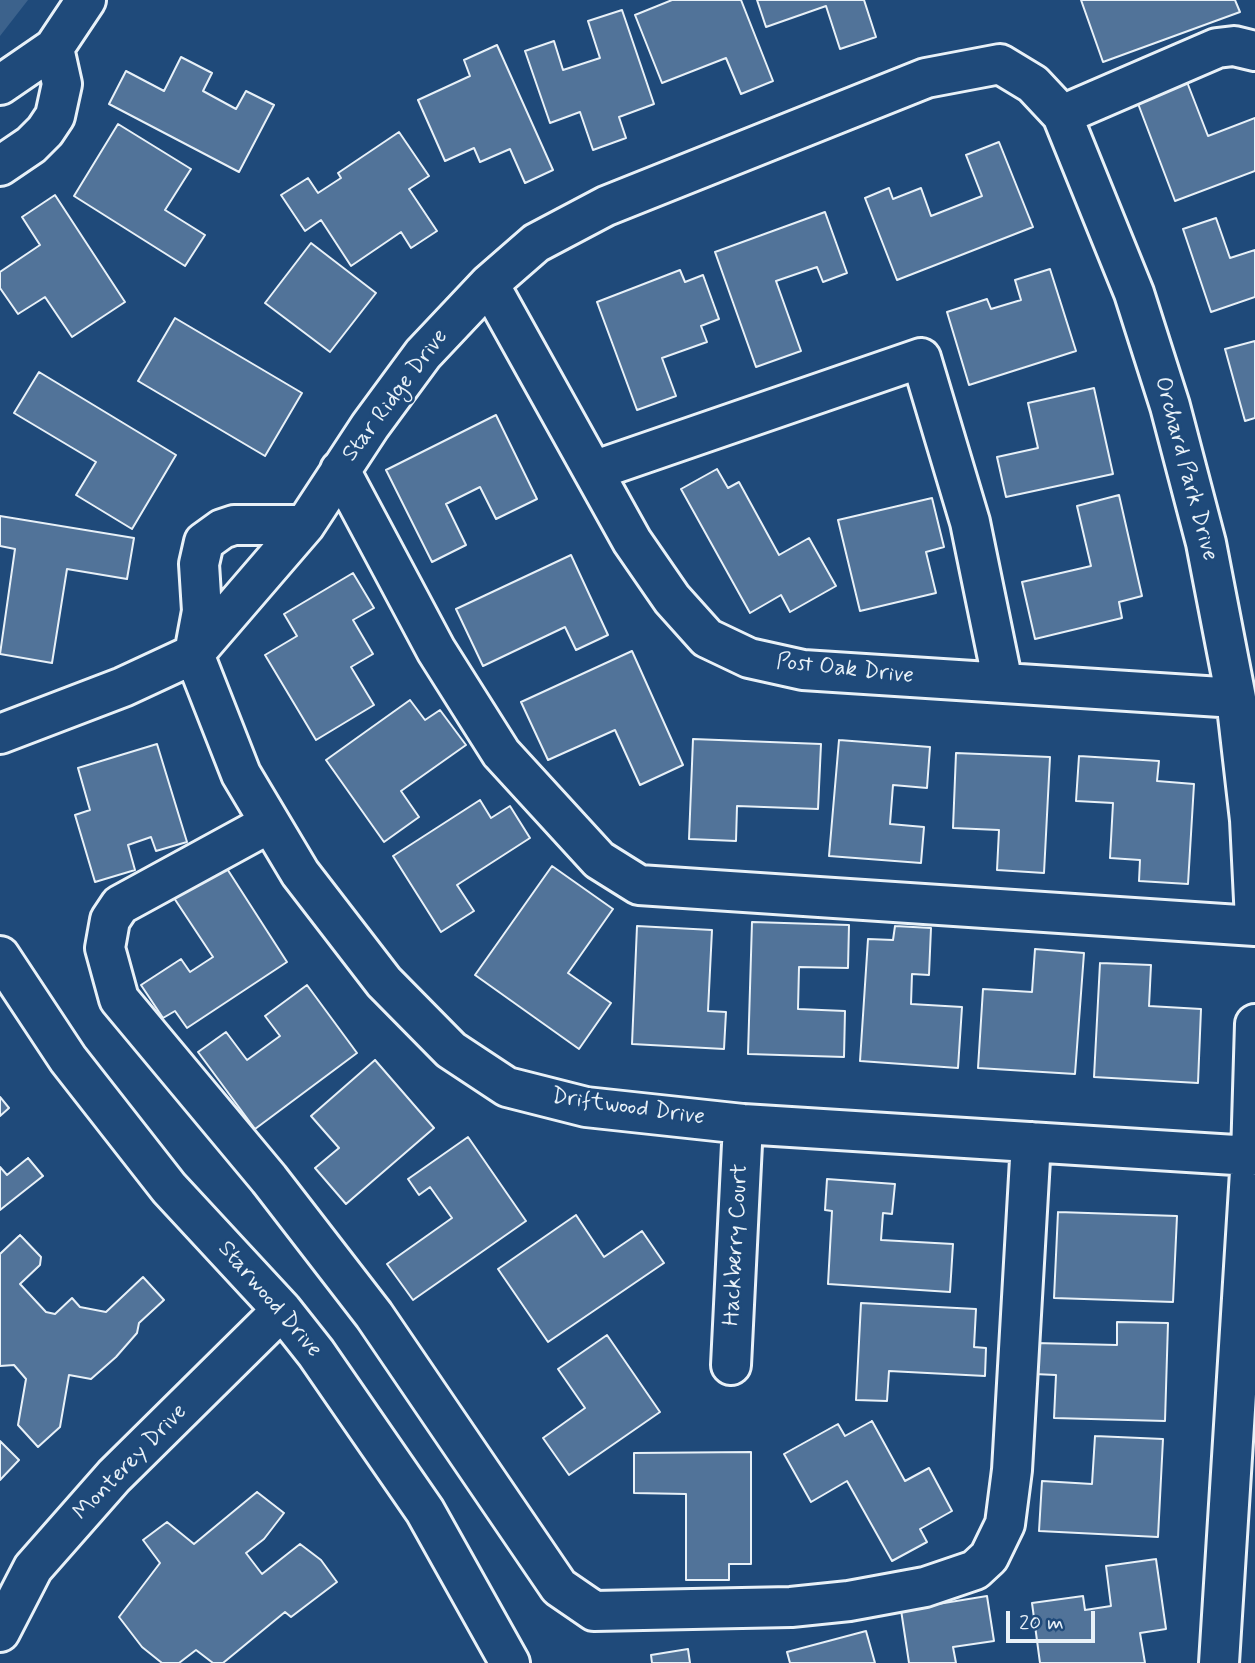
<!DOCTYPE html>
<html>
<head>
<meta charset="utf-8">
<style>
	body { margin:0 }
	#map { position:relative; width:1255px; height:1663px; overflow:hidden; background:#1f4a7a; font-family:Mynerve,sans-serif }
	canvas { display:block }
	.scale { position:absolute; left:1006px; top:1611px; width:89px; height:32px; box-sizing:border-box; border:4px solid #e8f1f8; border-top:0; padding-left:9px; font-size:21px; line-height:24px; white-space:nowrap; color:#e8f1f8; -webkit-text-stroke:5px #1f4a7a; paint-order:stroke }
</style>
</head>
<body>
<div id="map">
<canvas width="1255" height="1663"></canvas>
<div class="scale">20 m</div>
</div>
<script>
const g = document.querySelector('canvas').getContext('2d');
g.lineJoin = 'round';
function paint(path, color) {
  g.fillStyle = color;
  g.fill(path, 'evenodd');
}
function shape(rows) {
  const path = new Path2D();
  for (const r of rows) {
    path.moveTo(r[0], r[1]);
    for (let i = 2; i < r.length; i += 2) path.lineTo(r[i], r[i + 1]);
  }
  return path;
}
function strokePath(path, color, width, dash) {
  g.strokeStyle = color;
  g.lineWidth = width;
  g.lineCap = dash ? 'butt' : 'round';
  g.setLineDash(dash || []);
  g.stroke(path);
}
function drawText(font, color, halo, rows, align = 'center') {
  g.font = font + ' Mynerve,sans-serif';
  g.lineWidth = 5;
  g.setLineDash([]);
  g.textBaseline = 'middle';
  g.strokeStyle = halo;
  g.fillStyle = color;
  for (const [text, x, y, turn = 0] of rows) {
    g.save();
    g.translate(x, y);
    g.rotate((+turn || 0) * Math.PI / 180);
    g.textAlign = isNaN(turn) ? turn : align;
    if (halo) g.strokeText(text, 0, 0);
    g.fillText(text, 0, 0);
    g.restore();
  }
}
paint(shape([
	[0,0,28,0,0,36]
]), '#3c628c');
const building = shape([
	[672,0,741,0,773,81,741,94,726,58,662,83,635,15,672,0],
	[757,0,864,0,876,37,840,49,826,6,766,27,757,0],
	[1081,0,1235,0,1240,12,1103,62,1081,0],
	[622,10,654,104,619,117,626,138,593,150,580,112,550,123,525,51,554,41,563,70,600,58,588,21,622,10],
	[497,45,553,170,525,183,510,149,480,162,474,148,445,161,418,100,470,76,464,60,497,45],
	[181,57,212,73,203,91,236,109,246,91,274,105,239,172,109,104,126,71,164,91,181,57],
	[1187,82,1208,136,1255,118,1255,171,1175,201,1137,101,1187,82],
	[118,124,191,169,165,210,205,235,185,266,74,196,118,124],
	[399,132,429,176,409,189,437,231,411,248,401,232,351,266,321,220,305,231,281,195,308,178,318,193,341,178,338,173,399,132],
	[999,142,1033,227,897,280,865,198,889,188,893,199,921,188,931,216,982,196,966,155,999,142],
	[55,195,125,302,72,337,45,297,18,314,0,288,0,272,40,245,22,217,55,195],
	[825,212,847,273,823,282,817,267,776,281,801,351,756,367,715,252,825,212],
	[1216,218,1230,258,1255,250,1255,297,1211,312,1183,229,1216,218],
	[311,243,376,293,330,352,265,303,311,243],
	[1050,269,1076,351,969,385,947,312,987,299,991,309,1021,300,1015,280,1050,269],
	[680,270,685,282,703,275,719,319,701,326,707,342,662,358,676,396,637,410,597,302,680,270],
	[175,318,302,393,265,456,138,381,175,318],
	[1255,341,1255,418,1245,421,1225,349,1255,341],
	[39,372,176,455,132,529,76,495,96,462,14,413,39,372],
	[1094,388,1113,474,1006,497,997,457,1038,448,1028,403,1094,388],
	[496,415,537,499,496,519,480,487,446,504,466,545,432,562,386,470,496,415],
	[717,469,728,488,739,482,779,555,809,538,836,586,790,612,781,595,750,613,681,489,717,469],
	[1119,495,1142,596,1119,602,1122,618,1035,639,1022,582,1091,566,1077,506,1119,495],
	[932,498,944,547,926,552,936,593,860,611,838,520,932,498],
	[0,516,134,538,127,579,67,569,52,663,0,654,15,549,0,546,0,516],
	[571,555,608,635,576,650,565,627,483,666,456,609,571,555],
	[353,573,374,608,353,620,373,654,351,667,374,705,316,740,265,655,297,636,284,614,353,573],
	[632,651,683,765,640,785,615,730,548,760,521,702,632,651],
	[410,700,425,720,440,710,466,745,401,791,419,817,384,842,326,760,410,700],
	[693,739,821,744,818,809,737,806,736,841,689,839,693,739],
	[839,740,930,747,927,788,893,785,890,824,924,827,921,863,829,856,839,740],
	[157,744,187,842,156,851,151,837,128,845,135,870,95,882,75,815,90,810,78,768,157,744],
	[956,753,1050,757,1044,873,997,870,999,830,953,828,956,753],
	[1079,756,1159,761,1157,781,1194,784,1188,884,1139,881,1140,860,1110,858,1113,803,1076,801,1079,756],
	[480,800,491,818,510,806,530,838,457,885,474,911,441,932,393,856,480,800],
	[224,864,287,962,187,1028,175,1011,163,1018,141,985,181,959,190,972,213,957,174,898,224,864],
	[552,866,613,909,568,973,611,1003,579,1049,475,975,552,866],
	[752,922,849,925,848,968,799,967,798,1009,845,1011,844,1057,748,1054,752,922],
	[637,926,712,930,708,1011,726,1012,724,1049,632,1044,637,926],
	[895,926,931,928,929,975,912,974,911,1004,962,1007,958,1068,860,1061,868,939,893,940,895,926],
	[1035,949,1084,953,1075,1074,978,1068,983,989,1032,992,1035,949],
	[1100,963,1151,965,1149,1006,1201,1009,1198,1083,1094,1077,1100,963],
	[307,985,357,1053,255,1129,198,1052,226,1032,247,1060,280,1036,265,1016,307,985],
	[375,1060,434,1128,346,1204,315,1168,339,1148,311,1116,375,1060],
	[0,1097,9,1108,0,1116,0,1097],
	[468,1137,526,1221,413,1300,387,1264,452,1218,430,1187,419,1195,408,1179,468,1137],
	[28,1158,43,1176,0,1210,0,1167,7,1175,28,1158],
	[827,1179,895,1184,892,1214,883,1213,881,1240,953,1244,950,1292,828,1284,832,1211,825,1210,827,1179],
	[1058,1212,1177,1216,1173,1302,1054,1298,1058,1212],
	[576,1215,604,1257,642,1231,664,1263,548,1342,498,1269,576,1215],
	[20,1235,41,1257,40,1265,20,1284,46,1312,55,1314,72,1298,80,1307,106,1312,143,1277,164,1300,139,1323,137,1333,116,1357,91,1379,69,1375,60,1427,38,1447,18,1425,26,1379,14,1365,0,1366,0,1254,20,1235],
	[861,1303,976,1309,974,1347,986,1348,985,1376,889,1371,887,1401,856,1400,861,1303],
	[1117,1322,1168,1323,1165,1421,1054,1418,1056,1375,1034,1374,1035,1343,1117,1345,1117,1322],
	[607,1335,660,1412,569,1475,543,1438,585,1408,558,1369,607,1335],
	[872,1421,905,1481,929,1468,952,1511,920,1529,927,1542,892,1561,847,1481,811,1502,784,1454,838,1424,845,1436,872,1421],
	[1095,1436,1163,1439,1158,1537,1039,1531,1042,1481,1092,1484,1095,1436],
	[0,1441,19,1460,0,1480,0,1441],
	[751,1452,751,1564,729,1564,729,1580,686,1580,686,1494,634,1493,634,1453,751,1452],
	[257,1492,284,1513,264,1539,246,1553,262,1574,300,1544,321,1560,337,1582,291,1617,285,1612,223,1663,213,1663,196,1650,179,1663,162,1663,142,1647,119,1617,160,1563,143,1540,167,1522,194,1544,257,1492],
	[1156,1559,1166,1629,1140,1633,1145,1663,1040,1663,1032,1603,1083,1596,1085,1610,1111,1606,1106,1566,1156,1559],
	[987,1596,994,1641,953,1647,956,1663,909,1663,901,1610,987,1596],
	[866,1631,875,1663,790,1663,787,1652,866,1631],
	[688,1649,690,1663,652,1663,651,1655,688,1649]
]);
paint(building, '#517399');
strokePath(building, '#e8f1f8', 2);
const minor = shape([
	[0,85,54,48,86,0],
	[1062,115,1217,48,1234,46,1255,51],
	[0,166,31,145,45,131,55,116,62,84,54,48],
	[489,284,632,541,672,599,707,638,749,658,803,670,1236,698],
	[340,470,436,650,501,753,599,860,639,885,1255,926],
	[593,471,921,358,970,522,1003,683],
	[305,525,234,525,222,529,204,542,199,564,202,611,194,654,241,774,300,873,384,982,451,1050,507,1087,586,1107,743,1124,1251,1156],
	[0,734,123,687,194,654,305,525,370,426,423,354,489,284,536,243,606,206,926,78,1000,64,1033,84,1062,115,1134,293,1170,406,1206,543,1236,698,1250,820,1255,920],
	[270,823,120,905,110,920,105,948,119,999,269,1179,374,1315,559,1587,594,1611,791,1607,849,1601,925,1587,975,1570,989,1557,1005,1524,1012,1470,1031,1142],
	[0,956,68,1059,169,1188,282,1310,316,1353,425,1511,510,1663],
	[731,1365,743,1124],
	[0,1632,33,1568,114,1476,282,1310],
	[1219,1663,1251,1156,1255,1024]
]);
strokePath(minor, '#e8f1f8', 44);
strokePath(minor, '#1f4a7a', 38);
drawText('23px', '#e8f1f8', '#1f4a7a', [
	["Star Ridge Drive",396,396,-53],
	["Orchard Park Drive",1185,469,75],
	["Post Oak Drive",845,670,6],
	["Driftwood Drive",628,1108,8],
	["Hackberry Court",737,1245,-87],
	["Starwood Drive",269,1300,49],
	["Monterey Drive",131,1463,-46]
]);
</script>
</body>
</html>
